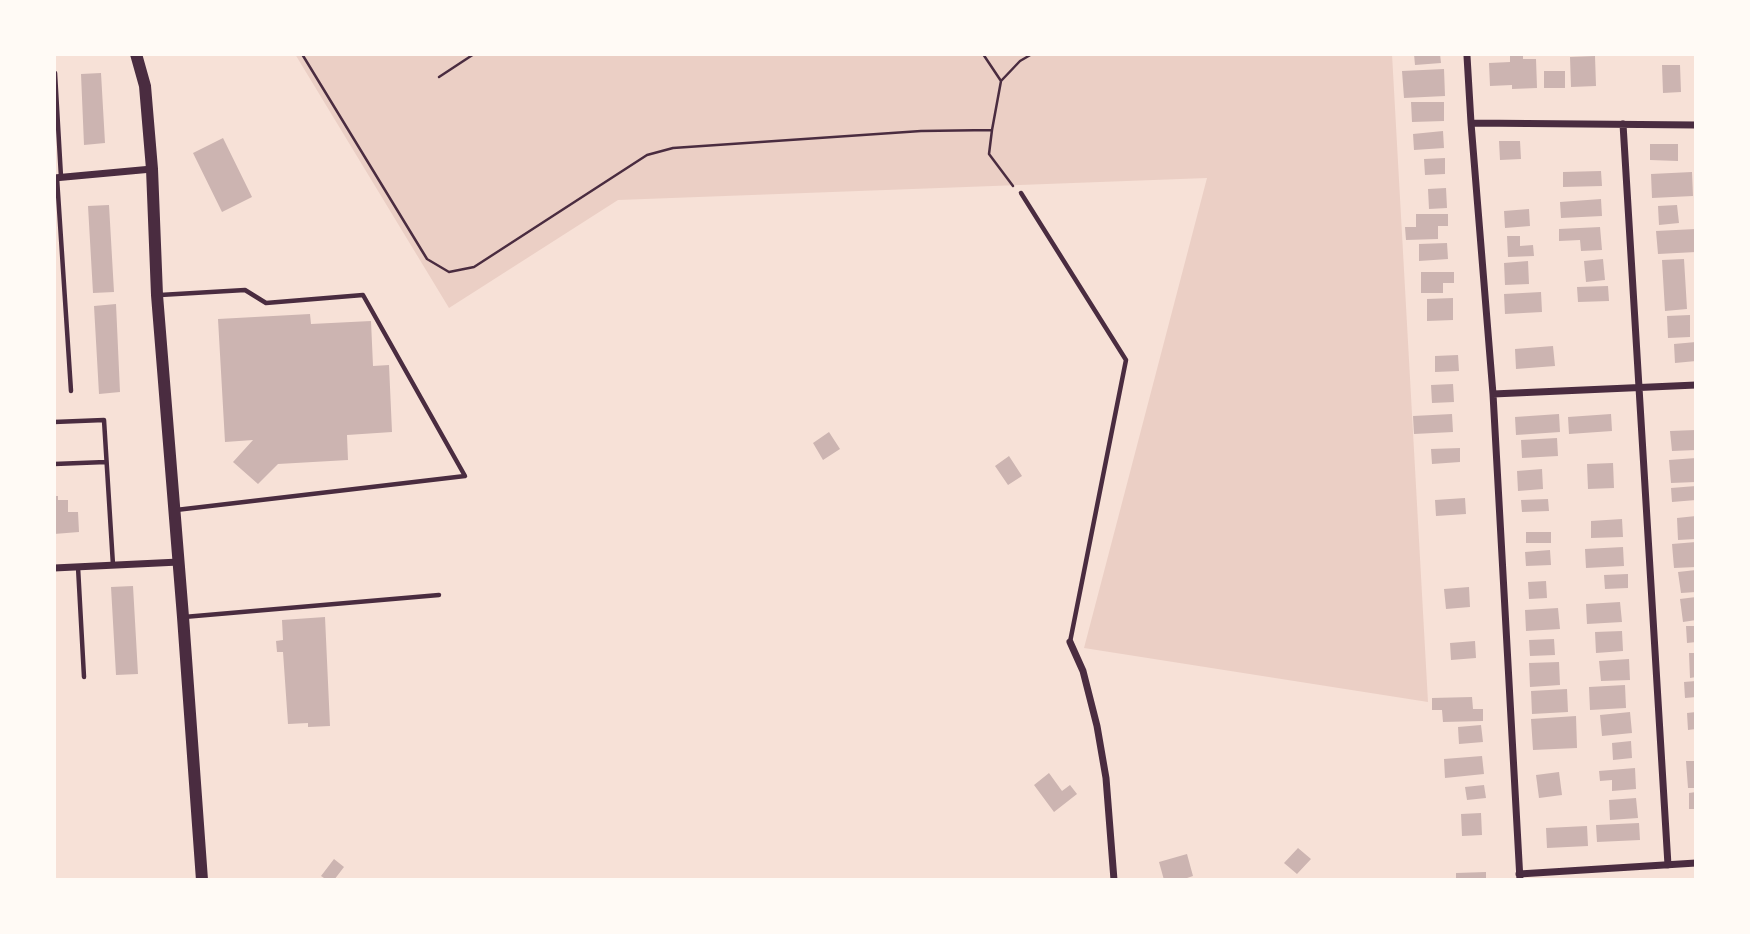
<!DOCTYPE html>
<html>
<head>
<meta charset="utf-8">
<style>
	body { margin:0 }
	#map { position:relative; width:1750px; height:934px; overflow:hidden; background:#f7e1d7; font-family:Rubik,sans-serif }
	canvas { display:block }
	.frame { position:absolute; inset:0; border:56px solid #fffaf5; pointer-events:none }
</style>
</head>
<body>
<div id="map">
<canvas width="1750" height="934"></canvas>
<div class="frame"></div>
</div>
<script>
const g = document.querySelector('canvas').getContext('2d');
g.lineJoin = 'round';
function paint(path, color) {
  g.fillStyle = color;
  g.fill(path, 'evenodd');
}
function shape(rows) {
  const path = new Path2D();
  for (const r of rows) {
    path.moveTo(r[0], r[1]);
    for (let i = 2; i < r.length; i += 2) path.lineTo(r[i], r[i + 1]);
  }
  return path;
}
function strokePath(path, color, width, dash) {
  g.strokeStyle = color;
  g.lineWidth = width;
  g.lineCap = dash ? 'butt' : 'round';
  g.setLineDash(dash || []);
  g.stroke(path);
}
paint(shape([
	[295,54,1392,54,1428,702,1084,648,1207,178,618,200,449,308]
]), '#ebcfc5');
paint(shape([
	[1414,54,1440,54,1441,63,1415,65],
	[1510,54,1523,54,1523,59,1536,59,1537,88,1512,89,1512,85,1490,86,1489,63,1510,62],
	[1595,56,1596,86,1571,87,1570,57],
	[1662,65,1680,65,1681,92,1663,93],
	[1444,69,1445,96,1404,98,1402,71],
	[1544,71,1565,71,1565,88,1544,88],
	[101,73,105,143,84,145,81,74],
	[1411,102,1444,102,1444,121,1412,122],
	[1443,131,1444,148,1414,150,1413,134],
	[223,138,252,197,222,212,193,153],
	[1499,141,1520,141,1521,159,1500,160],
	[1650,144,1678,144,1678,161,1650,160],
	[1445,158,1445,174,1425,175,1424,159],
	[1601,171,1602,186,1563,187,1563,172],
	[1692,172,1693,196,1652,198,1651,174],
	[1446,188,1447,208,1429,209,1428,189],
	[1601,199,1602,216,1561,218,1560,202],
	[109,205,114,292,93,293,88,206],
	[1677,205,1679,223,1659,225,1658,206],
	[1529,209,1530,226,1505,228,1504,211],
	[1416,214,1448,214,1448,226,1438,226,1438,239,1406,240,1405,227,1416,227],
	[1600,227,1602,250,1581,251,1580,240,1559,241,1559,229],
	[1696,229,1696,252,1658,254,1656,231],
	[1507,236,1520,236,1520,246,1533,245,1534,256,1508,257],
	[1447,243,1448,259,1419,261,1419,244],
	[1603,259,1605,280,1586,282,1584,261],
	[1684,259,1687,309,1665,311,1662,260],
	[1528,261,1529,284,1505,285,1504,263],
	[1421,272,1454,272,1454,283,1443,283,1443,293,1421,293],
	[1608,286,1609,301,1578,302,1577,287],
	[1541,292,1542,312,1505,314,1504,294],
	[1453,298,1453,320,1427,321,1427,299],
	[116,304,120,392,99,394,94,306],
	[310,314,311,324,371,321,373,366,389,365,392,432,347,435,348,460,278,464,258,484,233,462,253,440,225,442,218,319],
	[1690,315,1690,337,1668,338,1667,316],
	[1696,342,1696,361,1675,363,1674,344],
	[1553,346,1555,366,1516,369,1515,349],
	[1458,355,1459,371,1435,372,1435,356],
	[1453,384,1454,402,1432,403,1431,385],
	[1452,414,1453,432,1414,434,1413,416],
	[1559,414,1560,432,1516,435,1515,417],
	[1611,414,1612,431,1569,434,1568,417],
	[1696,430,1696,450,1672,451,1670,431],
	[829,432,840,449,823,460,813,443],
	[1557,438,1558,456,1522,458,1521,440],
	[1460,448,1460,462,1432,464,1431,449],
	[1009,456,1022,476,1008,485,995,466],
	[1696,458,1696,482,1671,483,1669,460],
	[1613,463,1614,488,1588,489,1587,464],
	[1542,469,1543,489,1518,491,1517,471],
	[1696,486,1696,500,1672,502,1671,488],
	[54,496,58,496,58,500,68,500,68,512,78,512,79,532,54,534],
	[1465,498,1466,514,1436,516,1435,500],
	[1548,499,1549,511,1522,512,1521,500],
	[1696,516,1696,539,1678,540,1677,518],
	[1622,519,1623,537,1591,538,1591,521],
	[1526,532,1551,532,1551,543,1526,543],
	[1696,542,1696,567,1674,568,1672,544],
	[1623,547,1624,566,1586,568,1585,549],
	[1550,550,1551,565,1526,566,1525,552],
	[1696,570,1696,592,1681,593,1678,572],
	[1628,574,1628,588,1605,589,1604,575],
	[1546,581,1547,598,1529,599,1528,582],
	[133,586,138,674,116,675,111,587],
	[1469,587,1470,607,1446,609,1444,589],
	[1696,597,1696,620,1683,622,1680,599],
	[1620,602,1622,622,1587,624,1586,604],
	[1558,608,1560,629,1526,631,1525,610],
	[325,617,330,726,308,727,308,723,288,724,283,652,277,652,276,641,283,640,282,620],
	[1686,626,1696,626,1696,642,1687,643],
	[1622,631,1623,651,1596,653,1595,632],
	[1554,639,1555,655,1530,656,1529,640],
	[1475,641,1476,658,1451,660,1450,643],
	[1689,653,1696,653,1696,677,1690,678],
	[1629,659,1630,680,1601,681,1599,661],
	[1559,662,1560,685,1530,687,1529,663],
	[1696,681,1696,697,1685,698,1684,682],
	[1625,685,1626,708,1590,710,1589,687],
	[1567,689,1568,712,1532,714,1531,691],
	[1472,697,1473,709,1483,709,1483,721,1443,722,1442,710,1432,710,1432,698],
	[1630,712,1632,733,1602,736,1600,715],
	[1696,712,1696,729,1688,730,1687,713],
	[1576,716,1577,748,1533,750,1531,719],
	[1481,725,1483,742,1459,744,1458,727],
	[1631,741,1632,758,1613,760,1612,743],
	[1482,756,1484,774,1445,778,1444,759],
	[1686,761,1696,761,1696,788,1688,788],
	[1635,768,1636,789,1612,791,1612,780,1600,781,1599,771],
	[1559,772,1562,795,1539,798,1536,775],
	[1049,773,1062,791,1070,785,1077,794,1054,812,1034,785],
	[1484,785,1486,798,1467,800,1465,787],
	[1696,792,1696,809,1689,809,1689,793],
	[1636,798,1638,818,1610,820,1609,800],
	[1481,813,1482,835,1462,836,1461,814],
	[1639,823,1640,840,1597,842,1596,825],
	[1587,826,1588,846,1547,848,1546,828],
	[1298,848,1311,859,1297,874,1284,863],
	[1187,854,1193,876,1181,880,1164,880,1159,862],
	[334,859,344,867,334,880,327,880,321,876],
	[1486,872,1486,880,1456,880,1456,873]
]), '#ccb4b1');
strokePath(shape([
	[302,54,427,259,449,272,474,267,647,155,673,148,921,131,992,130],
	[983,54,1001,81],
	[439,77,474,54],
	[1013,186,989,154,992,130,1001,81,1020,61,1032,54]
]), '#4a2c40', 2.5);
strokePath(shape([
	[55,73,61,177],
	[57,178,71,391],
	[1021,193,1126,360,1070,642],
	[160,295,245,290,266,303,363,295,465,476,176,510],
	[54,422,104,420,113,565],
	[54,464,106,462],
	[78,567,84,677],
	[184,617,439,595]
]), '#4a2c40', 4.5);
strokePath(shape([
	[1467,56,1471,123,1493,394,1520,880],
	[1471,123,1696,125],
	[1623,124,1668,865],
	[54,178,152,169],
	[1493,394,1696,385],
	[54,568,179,562],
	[1070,642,1083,671,1097,726,1106,778,1114,880],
	[1519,874,1696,863]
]), '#4a2c40', 7);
strokePath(shape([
	[136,54,145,86,152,169,157,295,183,617,202,880]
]), '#4a2c40', 12);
</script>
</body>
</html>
